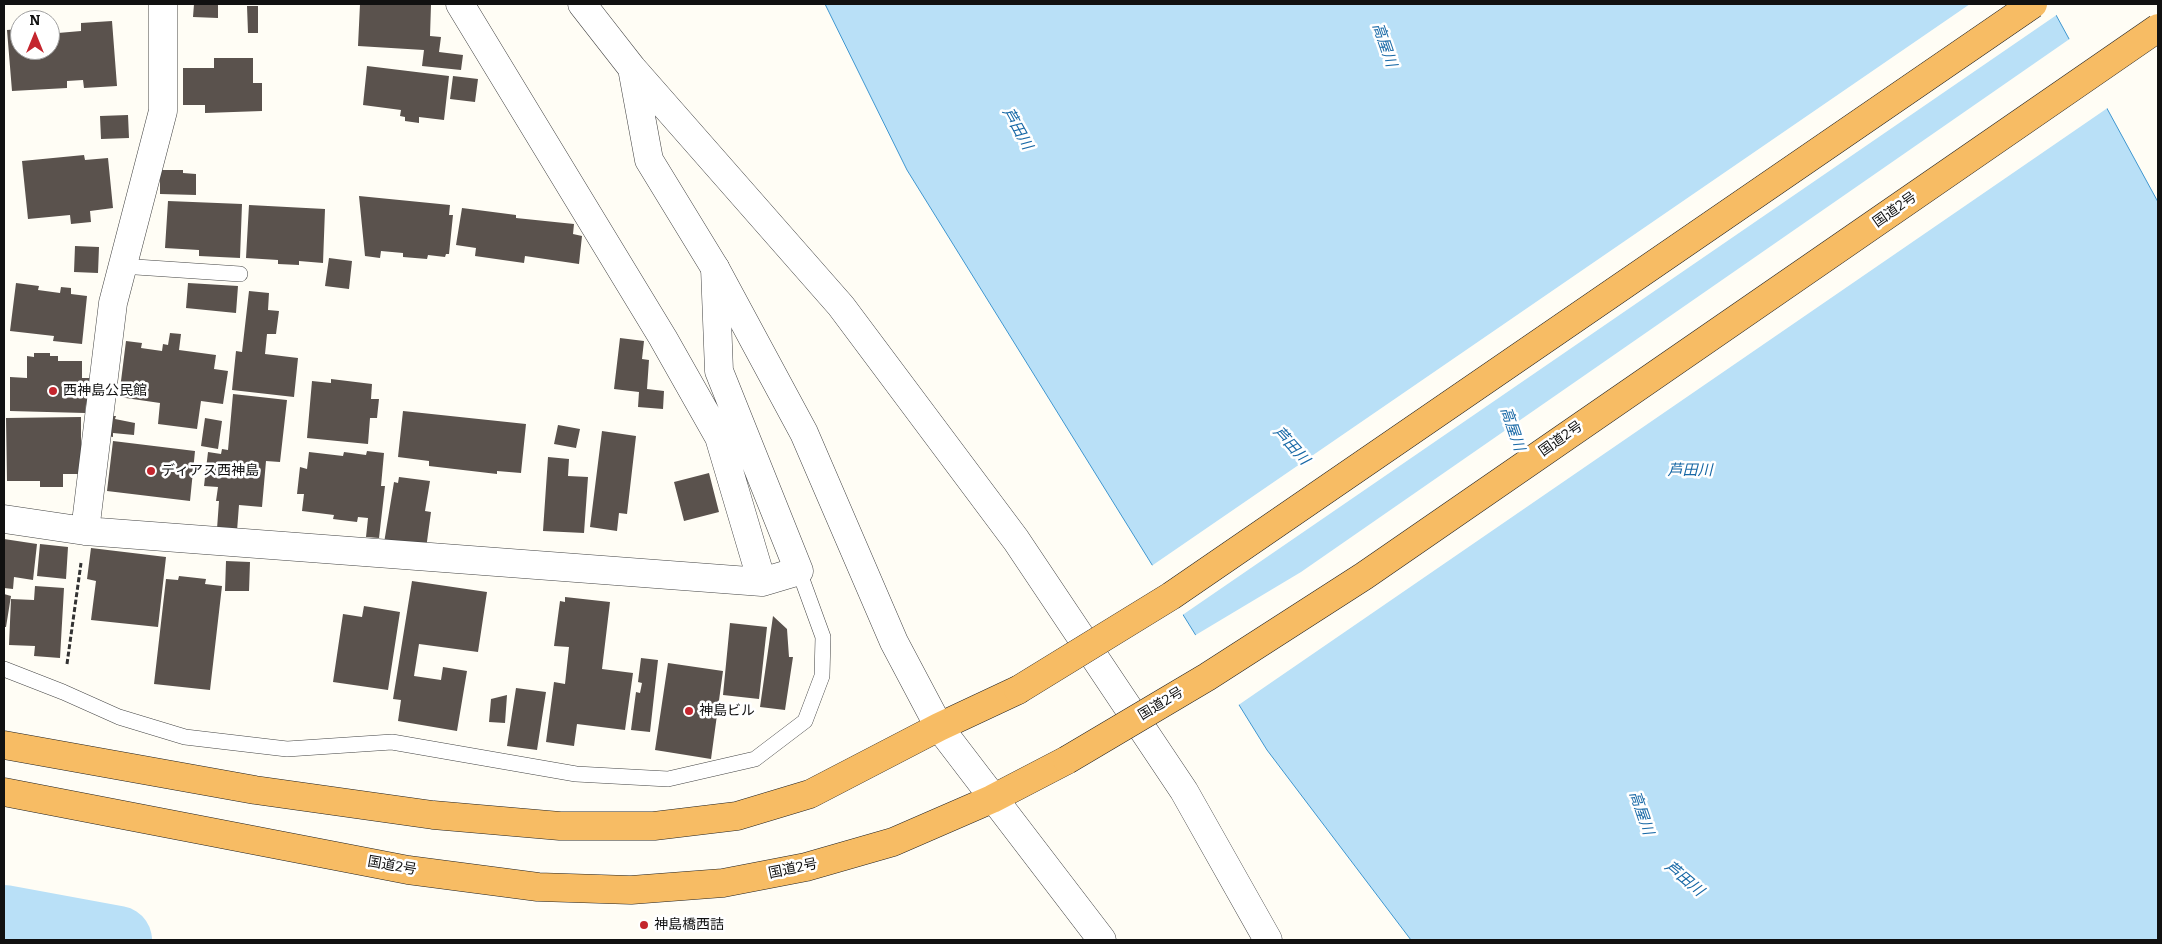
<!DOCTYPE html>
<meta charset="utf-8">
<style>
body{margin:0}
#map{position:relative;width:2162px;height:944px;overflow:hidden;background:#fffdf5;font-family:Bitter,serif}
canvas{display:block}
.frame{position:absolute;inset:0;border:5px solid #111;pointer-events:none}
.north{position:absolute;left:10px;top:10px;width:50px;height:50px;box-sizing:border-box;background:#fff;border:1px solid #a0a0a0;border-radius:50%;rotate:0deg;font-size:14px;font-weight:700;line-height:20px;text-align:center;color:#111}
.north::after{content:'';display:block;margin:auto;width:18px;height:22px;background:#c4262e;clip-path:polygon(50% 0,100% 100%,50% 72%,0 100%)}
</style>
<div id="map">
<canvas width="2162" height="944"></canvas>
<div class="frame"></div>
<div class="north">N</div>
</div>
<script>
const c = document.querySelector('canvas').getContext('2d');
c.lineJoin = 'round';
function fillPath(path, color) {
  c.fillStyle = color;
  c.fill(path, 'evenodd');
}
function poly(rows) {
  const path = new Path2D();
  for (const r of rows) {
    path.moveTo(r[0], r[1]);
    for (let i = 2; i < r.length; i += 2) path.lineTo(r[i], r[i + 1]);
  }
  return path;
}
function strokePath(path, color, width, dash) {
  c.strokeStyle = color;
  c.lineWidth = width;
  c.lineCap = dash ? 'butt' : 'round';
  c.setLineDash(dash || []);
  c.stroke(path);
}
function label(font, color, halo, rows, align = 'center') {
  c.font = font + ' Bitter,"Noto Sans JP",serif';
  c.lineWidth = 5;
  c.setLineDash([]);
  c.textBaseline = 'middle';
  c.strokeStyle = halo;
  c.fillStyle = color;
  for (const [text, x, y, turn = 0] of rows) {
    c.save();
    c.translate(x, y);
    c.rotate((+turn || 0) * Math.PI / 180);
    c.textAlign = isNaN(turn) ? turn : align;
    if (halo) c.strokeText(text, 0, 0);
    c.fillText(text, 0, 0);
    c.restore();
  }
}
const water = poly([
 [825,4,2050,4,2158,202,2158,940,1411,940,1267,750,907,170,825,4]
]);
const pier = poly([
 [1970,4,2052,4,2058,14,1181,616,1150,567],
 [2071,38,2109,107,1237,706,1194,636,1301,572]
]);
const river = poly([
 [4,919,118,940]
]);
const building = poly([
 [194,4,218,4,218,18,193,17],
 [360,4,431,5,430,36,441,37,439,52,463,55,461,70,422,66,424,50,358,46],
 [247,6,258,6,258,33,248,33],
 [112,21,117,86,84,88,83,80,67,81,67,88,12,91,7,30,20,29,20,50,50,50,50,26,57,26,58,33,81,31,81,23],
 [214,58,253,58,253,83,262,83,262,111,205,113,205,105,183,105,183,68,214,68],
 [367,66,449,76,444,120,419,117,419,123,405,121,405,117,400,116,401,110,363,105],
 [453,76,478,79,475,102,450,99],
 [128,115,129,138,101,139,100,116],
 [84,155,85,160,108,158,113,208,90,211,91,222,71,224,70,215,28,219,22,161],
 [160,170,183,170,183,173,196,174,196,195,160,194],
 [359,196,450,205,449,215,453,215,449,254,446,254,445,257,428,255,427,259,403,257,403,253,381,251,380,258,365,256],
 [168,201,242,204,240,258,199,256,199,250,165,248],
 [249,205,325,209,323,263,299,261,299,265,278,264,278,260,246,258],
 [462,208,516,215,516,218,574,224,573,234,582,236,579,264,525,256,524,263,475,256,476,248,456,245],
 [75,246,99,247,98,273,74,272],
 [329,258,352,261,349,289,325,286],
 [16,283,39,286,38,290,60,293,61,287,71,288,71,294,87,296,82,344,53,341,54,336,10,331],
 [188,283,238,286,236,313,186,308],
 [249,291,269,293,268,310,279,311,276,334,267,334,265,354,298,358,294,397,232,390,236,351,242,352],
 [170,333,181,334,179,350,216,355,214,369,228,371,223,404,201,401,197,429,158,424,160,403,119,397,126,341,142,343,141,348,162,351,163,344,168,345],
 [620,338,644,341,642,359,649,360,647,389,664,391,663,409,638,407,639,392,614,389],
 [34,353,50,353,50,356,58,356,58,361,82,361,82,378,96,378,95,404,86,404,85,413,10,411,10,377,27,378,27,356,34,357],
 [331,379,372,384,371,399,379,399,377,418,370,418,368,444,307,438,312,381,331,383],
 [233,394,287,400,280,462,266,461,262,507,239,505,237,531,217,529,219,501,216,501,218,487,204,486,208,452,221,454,222,449,228,450],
 [403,411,526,424,521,473,497,471,497,474,429,466,429,461,398,457],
 [110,416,116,416,115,419,135,423,134,435,113,433,113,437,108,436],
 [81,417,81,474,63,474,63,487,40,487,40,481,7,481,6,418],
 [205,418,222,421,218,449,201,446],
 [558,425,580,429,576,448,554,444],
 [602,431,636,436,627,514,619,513,617,531,590,527],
 [113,441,195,451,190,501,107,491],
 [367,451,384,453,381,486,385,486,379,538,366,537,368,518,358,517,357,522,333,519,334,515,302,511,304,494,297,494,300,467,307,469,309,452,343,456,344,452,366,455],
 [548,457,569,459,568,476,588,477,584,533,543,531],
 [709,473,719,512,684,521,674,482],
 [399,477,430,481,425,511,431,512,426,549,384,543,394,482,398,483],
 [4,539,37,544,33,580,14,577,13,589,4,588],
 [40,544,68,547,66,579,37,576],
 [91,548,166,557,158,627,91,620,96,581,87,579],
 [226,561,250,562,249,591,225,591],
 [179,576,206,579,205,584,222,586,210,690,154,684,166,579,178,580],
 [412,581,487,592,478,652,419,644,414,676,441,680,443,667,467,671,457,731,398,721,401,700,393,699],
 [35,586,64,588,60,658,34,656,35,646,9,645,11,599,34,600],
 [4,594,11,596,6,627,4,627],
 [565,597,610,602,602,669,633,673,625,730,577,724,574,746,546,742,554,682,565,684,569,647,554,646,560,601,565,602],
 [364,606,400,612,388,690,333,682,343,614,362,617],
 [773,616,787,629,789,657,793,657,785,710,760,707],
 [730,623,767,627,759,699,723,695],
 [641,658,658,660,650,732,631,730,636,692,640,693,642,683,638,682],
 [668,663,723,671,711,759,655,750],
 [516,688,546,692,537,750,507,746],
 [507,695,505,723,489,722,491,699]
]);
const path = poly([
 [67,664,81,563]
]);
const service = poly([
 [121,266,240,274],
 [4,669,63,692,119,717,185,737,287,749,392,742,576,774,668,779,755,759,805,721,822,676,823,637,799,571]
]);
const minor = poly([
 [715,268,719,371,799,571,762,582],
 [4,519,85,531,762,582,719,437,663,338,460,4],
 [85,531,113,303,163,111,163,4]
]);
const tertiary = poly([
 [582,4,632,68,841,306,1016,540,1184,791,1268,940],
 [632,68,649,160,715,268,804,433,894,642,939,727,1102,940]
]);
const trunk = poly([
 [4,745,255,790,433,815,560,826,654,826,737,816,810,794,939,727,1018,690],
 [4,792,408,870,538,887,631,890,723,883,806,867,893,842,992,799,1067,760]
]);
const trunkBridge = poly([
 [1018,690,1171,596,2033,4],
 [1067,760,1207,677,1364,576,2158,28]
]);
const markers = [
 [53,391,5,"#c4262e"],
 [151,471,5,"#c4262e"],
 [689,711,5,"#c4262e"],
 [644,925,5,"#c4262e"]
];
const streetNames = [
 ["国道2号",1895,210,-35],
 ["国道2号",1561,439,-35],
 ["国道2号",1161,704,-31],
 ["国道2号",392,866,10],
 ["国道2号",793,869,-12]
];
const poiNames = [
 ["西神島公民館",63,391],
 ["ディアス西神島",161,471],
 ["神島ビル",699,711],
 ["神島橋西詰",654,925]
];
const waterNames = [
 ["高屋川",1384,45,71],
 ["芦田川",1017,129,61],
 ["高屋川",1512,429,71],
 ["芦田川",1291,446,48],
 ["芦田川",1690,471],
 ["高屋川",1641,813,71],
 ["芦田川",1684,879,40]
];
fillPath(water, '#b9e0f7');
strokePath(water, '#3f96cf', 1);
fillPath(pier, '#fffdf5');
strokePath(river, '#b9e0f7', 68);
fillPath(building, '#5a524d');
strokePath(service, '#444', 16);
strokePath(minor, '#444', 29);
strokePath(tertiary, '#444', 29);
strokePath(trunk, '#222', 29);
strokePath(path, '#333', 3, [5, 2.5]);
strokePath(service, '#fff', 15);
strokePath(minor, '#fff', 28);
strokePath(tertiary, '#fff', 28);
strokePath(trunk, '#f7bc64', 28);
strokePath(trunkBridge, '#222', 29, []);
strokePath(trunkBridge, '#f7bc64', 28);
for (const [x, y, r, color] of markers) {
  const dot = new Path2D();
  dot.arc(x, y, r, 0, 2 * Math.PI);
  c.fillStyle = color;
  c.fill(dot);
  strokePath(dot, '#fff', 2);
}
label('14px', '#111', '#fff', streetNames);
label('14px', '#111', '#fff', poiNames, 'left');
label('italic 15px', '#1768a6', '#fff', waterNames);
</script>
